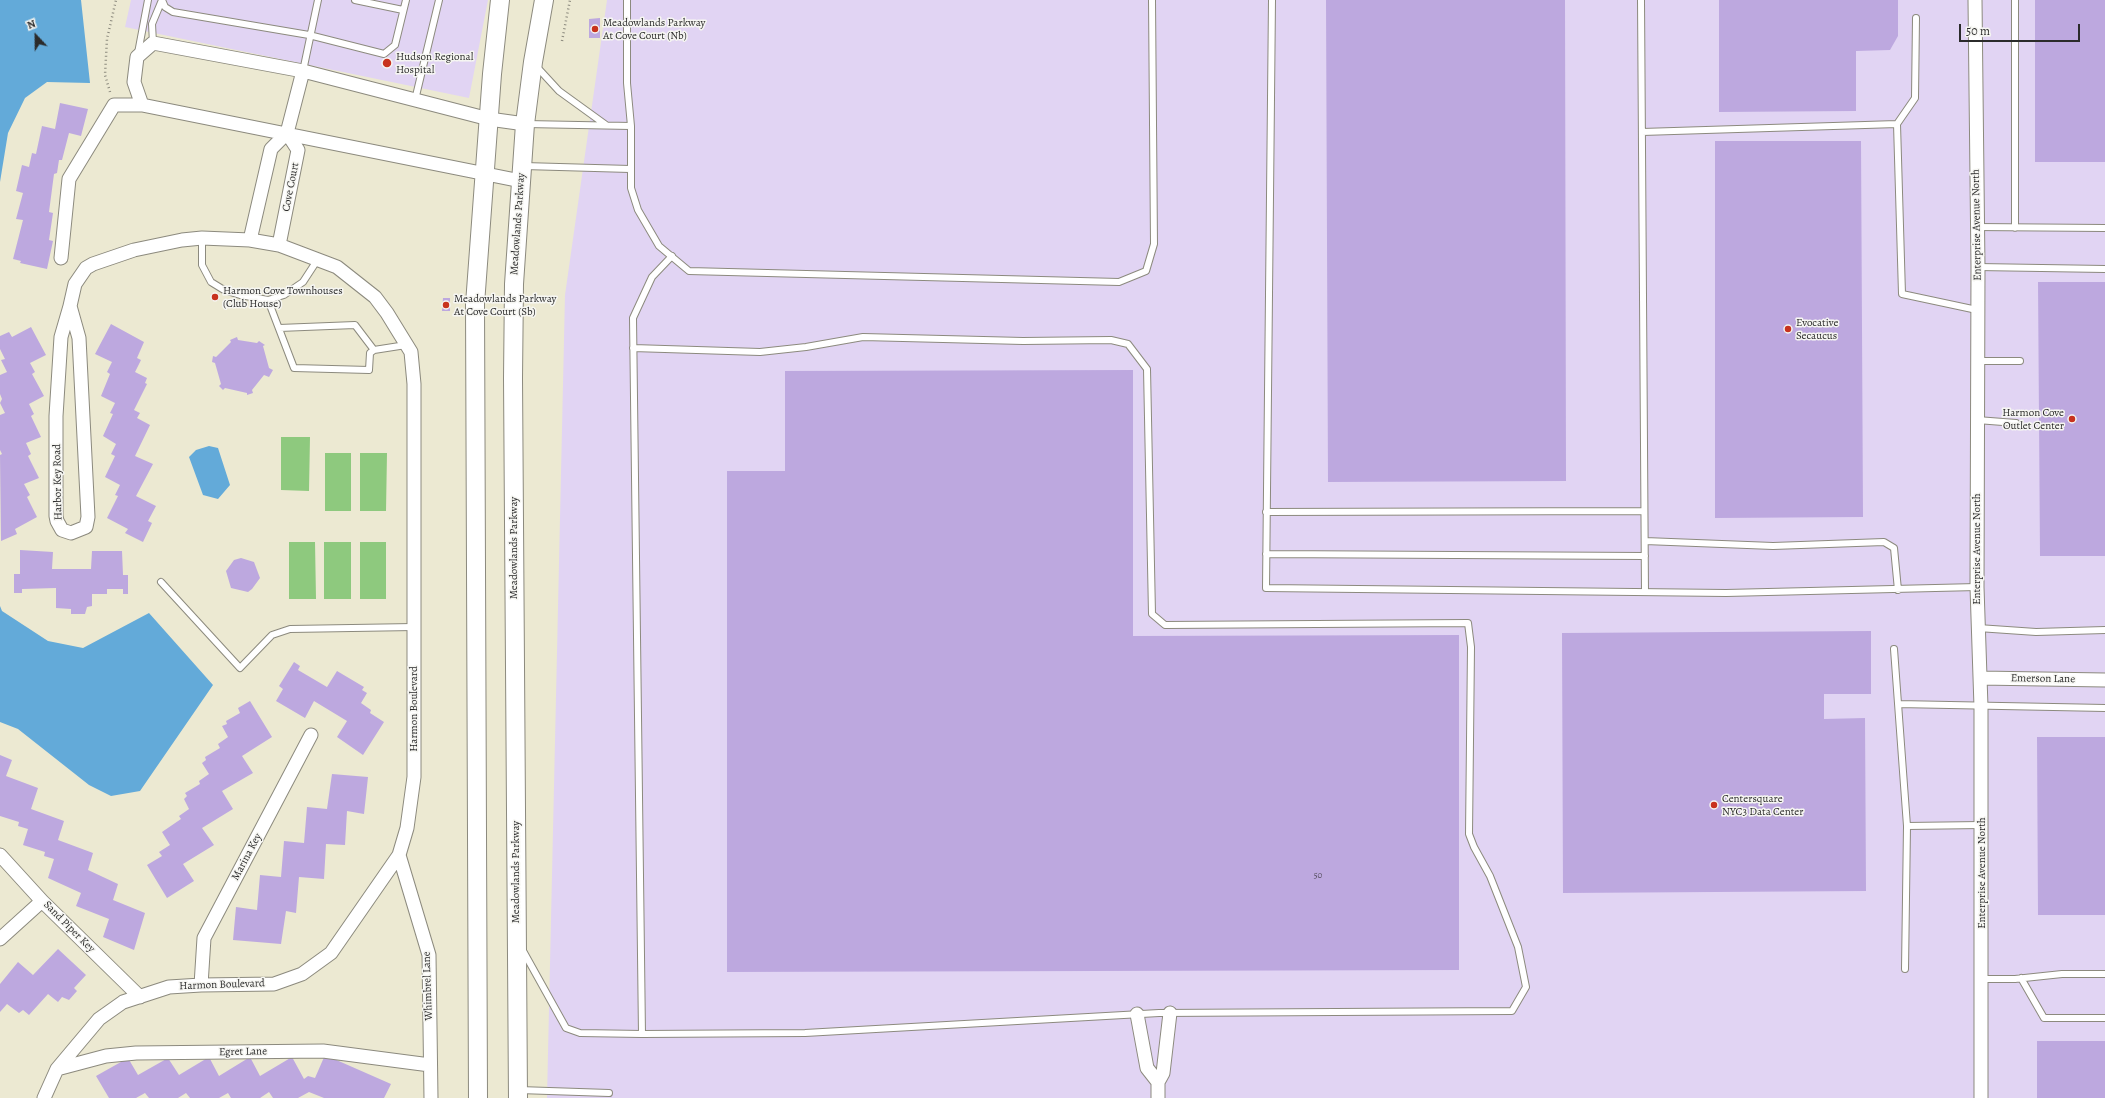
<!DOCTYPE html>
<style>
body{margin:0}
#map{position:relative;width:2105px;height:1098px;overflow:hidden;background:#ece9d2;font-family:Alegreya,serif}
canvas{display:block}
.north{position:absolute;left:16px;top:16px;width:40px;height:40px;-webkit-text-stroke:3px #f6f6f2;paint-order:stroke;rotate:338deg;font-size:11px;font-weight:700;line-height:16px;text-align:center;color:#2b2b2b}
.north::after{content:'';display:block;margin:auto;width:14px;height:18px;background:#2b2b2b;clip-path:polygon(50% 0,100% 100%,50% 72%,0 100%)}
.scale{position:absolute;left:1959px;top:24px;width:121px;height:18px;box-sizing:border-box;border:2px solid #2b2b2b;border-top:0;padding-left:5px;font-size:12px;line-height:14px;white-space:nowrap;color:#2b2b2b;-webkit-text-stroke:3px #f6f6f2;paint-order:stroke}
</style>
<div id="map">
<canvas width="2105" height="1098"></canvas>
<div class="north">N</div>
<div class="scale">50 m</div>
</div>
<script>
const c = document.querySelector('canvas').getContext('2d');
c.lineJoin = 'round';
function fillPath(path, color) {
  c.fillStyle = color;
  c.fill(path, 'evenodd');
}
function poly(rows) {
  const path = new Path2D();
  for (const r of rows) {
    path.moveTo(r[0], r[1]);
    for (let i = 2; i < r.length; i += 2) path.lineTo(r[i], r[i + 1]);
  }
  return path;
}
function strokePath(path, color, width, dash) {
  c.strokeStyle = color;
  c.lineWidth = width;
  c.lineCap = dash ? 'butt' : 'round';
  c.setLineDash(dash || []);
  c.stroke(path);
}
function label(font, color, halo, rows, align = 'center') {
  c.font = font + ' Alegreya,serif';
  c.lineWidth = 3;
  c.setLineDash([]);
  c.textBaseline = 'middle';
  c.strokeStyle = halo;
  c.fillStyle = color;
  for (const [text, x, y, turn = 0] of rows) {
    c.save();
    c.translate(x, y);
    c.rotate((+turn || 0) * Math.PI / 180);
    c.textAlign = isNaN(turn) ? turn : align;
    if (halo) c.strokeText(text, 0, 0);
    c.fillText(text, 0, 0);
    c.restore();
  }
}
const built = poly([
 [131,0,488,0,469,98,125,27],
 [607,0,2105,0,2105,1098,547,1098,565,295]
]);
const green = poly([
 [281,437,310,437,309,491,281,490],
 [325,453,351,453,351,511,325,511],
 [360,453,387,453,386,511,360,511],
 [289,542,315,542,316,599,289,599],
 [324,542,351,542,351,599,324,599],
 [360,542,386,542,386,599,360,599]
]);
const water = poly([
 [0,0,81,0,90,83,47,82,25,98,8,133,0,182],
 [209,446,218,448,230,485,218,499,203,495,189,457,196,450],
 [0,606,2,611,48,641,83,648,149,613,213,685,140,791,111,796,89,785,18,729,0,722]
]);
const building = poly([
 [1326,0,1565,0,1566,481,1328,482],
 [1719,0,1898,0,1898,36,1890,50,1856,51,1856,111,1719,112],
 [2035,0,2105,0,2105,162,2035,162],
 [600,18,600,38,589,38,589,19],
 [60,103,88,109,81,136,69,133,62,160,59,160,57,173,54,174,49,212,53,213,49,240,53,241,47,269,20,263,21,261,13,259,23,220,16,219,23,193,16,191,22,165,29,167,32,153,36,154,42,126,55,129],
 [1715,141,1861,141,1863,517,1715,518],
 [2038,282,2105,282,2105,556,2040,556],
 [443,298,450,298,450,311,442,311],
 [111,324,144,342,137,358,141,360,135,372,147,378,145,383,147,384,134,410,140,413,137,418,150,425,135,456,153,464,136,496,156,506,148,521,152,523,143,542,125,533,128,529,107,518,118,496,115,495,120,485,105,477,115,456,111,454,116,444,103,436,113,414,110,413,115,403,101,396,110,374,107,372,112,362,95,354],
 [31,327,46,355,30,363,35,372,32,374,44,396,29,404,34,414,31,416,41,437,26,443,31,454,28,456,39,478,24,484,30,495,27,497,37,517,15,529,17,534,1,541,0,455,2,454,0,450,0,415,5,413,0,403,2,399,0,394,0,375,7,372,1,360,5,359,0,349,0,336,9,332,12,337],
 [237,337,238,340,257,343,259,341,265,345,263,346,269,368,273,370,269,377,264,375,252,390,253,393,247,395,247,393,225,388,223,390,219,386,221,384,215,363,212,362,213,356,216,357,231,342,230,340],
 [1133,370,1133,636,1459,635,1459,970,727,972,727,471,785,471,785,371],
 [20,550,53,552,52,569,91,569,92,551,122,551,123,575,128,575,128,594,123,594,123,589,107,589,107,594,92,594,92,606,87,607,85,614,71,614,71,609,56,608,56,588,22,589,22,593,14,593,14,574,20,574],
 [241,558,254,562,260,578,252,589,248,592,231,588,226,571,234,560],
 [1871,631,1871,694,1824,694,1824,719,1865,718,1866,891,1563,893,1562,633],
 [294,662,300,666,298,670,327,687,337,671,364,687,362,690,367,693,361,703,371,710,370,713,384,722,363,755,337,737,347,721,314,701,305,718,276,701,283,689,279,686],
 [250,701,272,737,242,756,253,773,222,791,233,809,202,828,214,845,183,864,194,881,167,898,147,865,162,856,159,852,170,845,162,832,181,819,179,816,189,809,184,799,187,796,185,793,200,784,199,781,209,774,202,763,206,760,205,757,220,748,218,744,228,737,222,726,227,724,226,721,240,713,238,708],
 [2037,737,2105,737,2105,915,2038,915],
 [0,755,12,760,6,776,38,788,31,809,64,821,58,840,93,853,88,870,118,884,113,900,145,913,134,950,103,937,109,919,76,906,81,893,48,878,54,859,44,856,45,852,23,845,28,829,18,826,19,822,0,816],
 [332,774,368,777,364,814,347,811,345,845,326,844,324,879,299,877,296,913,286,911,281,944,233,940,236,907,257,910,260,875,281,877,284,841,304,843,307,807,327,809],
 [58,949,86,975,74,988,77,991,69,1000,62,997,58,1002,48,994,29,1015,23,1010,19,1013,7,1004,0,1012,0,984,18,962,33,975],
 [2037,1041,2105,1041,2105,1098,2037,1098],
 [325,1055,391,1084,384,1098,324,1098,309,1092,298,1098,273,1098,269,1092,260,1098,231,1098,228,1093,219,1098,190,1098,186,1093,178,1098,149,1098,145,1093,136,1098,109,1098,96,1076,128,1058,138,1075,168,1058,179,1075,209,1057,219,1076,250,1057,260,1076,292,1057,304,1079,308,1076,315,1078]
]);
const path = poly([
 [562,41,570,0],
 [110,92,105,75,107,39,116,0]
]);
const lane = poly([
 [162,0,165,7,173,12,309,35,384,54,395,45,406,0],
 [355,0,403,10],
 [627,0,627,83,631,126,631,188,638,210,659,246,689,271,1119,282,1146,271,1154,244,1152,0],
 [1272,0,1266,588,1726,593,1977,587],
 [1641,0,1645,591],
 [2015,0,2015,228],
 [153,43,152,24,162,0],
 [138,53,148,0],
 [536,66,559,91,606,125],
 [303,71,318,0],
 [415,100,439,0],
 [526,124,631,126],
 [1897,124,1915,98,1916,18],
 [1642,132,1897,124,1902,294,1977,310],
 [524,166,630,169],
 [1976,227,2105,228],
 [202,238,202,265,211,282,224,290,240,295,268,300,284,295,303,282,318,259],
 [1978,267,2105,269],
 [268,300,294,368,369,370,370,353,374,350,406,345],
 [279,328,355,325,374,350],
 [633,348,760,352,806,347,863,337,1023,341,1111,340,1128,344,1147,369,1152,614,1165,625,1468,623,1471,647,1469,834,1474,847,1490,876,1518,947,1526,987,1512,1011,1159,1013,805,1033,642,1034],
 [1977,361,2020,361],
 [1977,420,2016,423],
 [1266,512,1644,511],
 [1645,541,1773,546,1884,542,1894,548,1898,590],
 [1266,554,1645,556],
 [161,582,240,668,272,635,290,629,414,627],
 [1978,628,2036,632,2105,630],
 [1894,649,1907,826,1981,825],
 [1898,704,2105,708],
 [522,949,566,1028,580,1033,642,1034,633,318,652,277,672,256],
 [1905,969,1907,826],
 [2021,978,2044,1018,2105,1018],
 [1982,979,2015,979,2062,974,2105,974],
 [519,1090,609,1093]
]);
const street = poly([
 [1975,0,1978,267,1977,587,1981,707,1981,1098],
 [142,105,134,82,137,57,153,43,303,71,489,119,525,124],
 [250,240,271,149,287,133,303,71],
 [279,245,298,150,287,133],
 [61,258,69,179,114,105,142,105,521,181],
 [1980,678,2105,680],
 [0,855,42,901,140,997],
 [399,855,429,955,431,1098],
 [0,939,42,901],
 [201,985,204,938,311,735],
 [1137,1014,1147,1068,1158,1082,1163,1073,1170,1013],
 [57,1069,106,1056,136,1053,323,1051,430,1065],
 [1158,1082,1158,1098],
 [44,1098,57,1069,99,1019,123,1002,169,987,201,985,274,984,302,974,331,953,399,855,407,828,414,777,414,384,411,352,387,313,375,297,337,267,279,245,250,240,202,238,182,240,134,250,93,264,86,268,75,284,70,306,79,338,88,517,86,527,71,533,62,530,57,521,56,516,56,416,61,337,70,306]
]);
const secondary = poly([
 [478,1098,475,304,492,74,500,0],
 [518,1098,513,378,514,284,525,124,533,62,544,0]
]);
const markers = [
 [595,29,4,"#c8321e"],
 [387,63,5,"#c8321e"],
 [215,297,4,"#c8321e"],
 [446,305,4,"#c8321e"],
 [1788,329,4,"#c8321e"],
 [2072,419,4,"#c8321e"],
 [1714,805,4,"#c8321e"]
];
const numberNames = [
 ["50",1318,876]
];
const poiNames = [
 ["Meadowlands Parkway",603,23],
 ["At Cove Court (Nb)",603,36],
 ["Hudson Regional",396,57],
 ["Hospital",396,70],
 ["Harmon Cove Townhouses",223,291],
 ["(Club House)",223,304],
 ["Meadowlands Parkway",454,299],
 ["At Cove Court (Sb)",454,312],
 ["Evocative",1796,323],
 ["Secaucus",1796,336],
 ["Harmon Cove",2064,413,"right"],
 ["Outlet Center",2064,426,"right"],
 ["Centersquare",1722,799],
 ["NYC3 Data Center",1722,812]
];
const streetNames = [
 ["Cove Court",291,187,-79],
 ["Meadowlands Parkway",518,224,-86],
 ["Enterprise Avenue North",1977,225,-91],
 ["Harbor Key Road",58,482,-91],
 ["Meadowlands Parkway",514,548,-90],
 ["Enterprise Avenue North",1977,549,-90],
 ["Emerson Lane",2043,679,1],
 ["Harmon Boulevard",414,709,-90],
 ["Marina Key",247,857,-62],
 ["Meadowlands Parkway",516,872,-90],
 ["Enterprise Avenue North",1982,873,-90],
 ["Sand Piper Key",69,927,45],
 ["Harmon Boulevard",222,985,-2],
 ["Whimbrel Lane",428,986,-92],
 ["Egret Lane",243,1052,-1]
];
fillPath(built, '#e1d4f3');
fillPath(green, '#8ec97e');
fillPath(water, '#63aad9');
fillPath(building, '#bda8df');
strokePath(lane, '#8c8a7e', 8);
strokePath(street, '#8c8a7e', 15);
strokePath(secondary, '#8c8a7e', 20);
strokePath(path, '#8c8a7e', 2.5, [1, 3]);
strokePath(lane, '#fff', 6);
strokePath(street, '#fff', 13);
strokePath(secondary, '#fff', 18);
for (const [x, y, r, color] of markers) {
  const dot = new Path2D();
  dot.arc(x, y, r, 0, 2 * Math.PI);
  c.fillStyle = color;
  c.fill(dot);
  strokePath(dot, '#f6f6f2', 1.5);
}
label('9px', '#504a58', null, numberNames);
label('11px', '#2b2b2b', '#f6f6f2', poiNames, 'left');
label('11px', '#2b2b2b', '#f6f6f2', streetNames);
</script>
